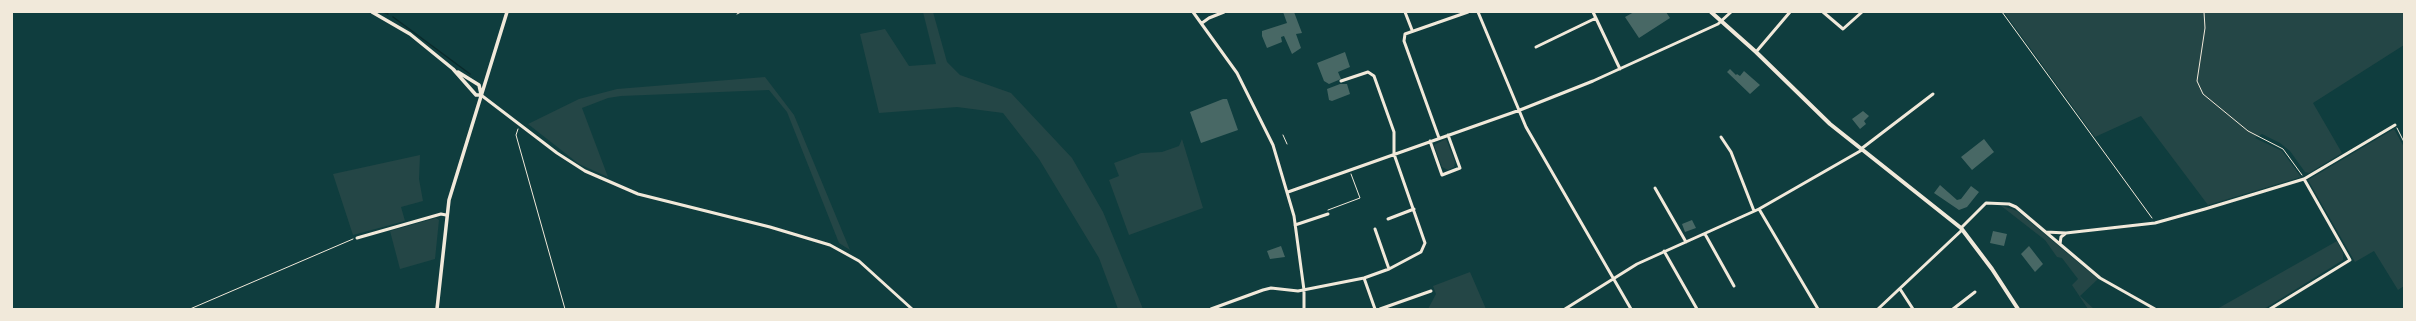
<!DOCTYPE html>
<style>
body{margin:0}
#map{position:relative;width:2416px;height:321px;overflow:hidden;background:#0f3d3e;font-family:"Source Sans 3",sans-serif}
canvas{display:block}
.frame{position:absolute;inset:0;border:13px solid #f1e9da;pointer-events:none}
</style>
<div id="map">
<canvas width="2416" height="321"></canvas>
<div class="frame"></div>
</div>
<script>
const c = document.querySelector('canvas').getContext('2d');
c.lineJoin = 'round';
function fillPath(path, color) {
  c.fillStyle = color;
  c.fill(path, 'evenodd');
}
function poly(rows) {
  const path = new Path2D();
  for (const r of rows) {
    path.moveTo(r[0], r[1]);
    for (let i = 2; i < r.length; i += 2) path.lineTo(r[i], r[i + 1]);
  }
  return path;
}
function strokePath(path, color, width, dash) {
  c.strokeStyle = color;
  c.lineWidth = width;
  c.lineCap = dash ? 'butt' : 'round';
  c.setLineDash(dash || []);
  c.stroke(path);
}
const green = poly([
 [923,12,933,12,947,62,960,75,1011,93,1072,158,1103,212,1143,309,1118,309,1099,258,1039,159,1003,113,957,107,879,113,860,34,885,29,909,66,936,64],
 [2004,12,2404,12,2404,45,2313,103,2342,153,2309,173,2305,172,2290,151,2280,143,2262,134,2255,138,2282,151,2301,177,2208,205,2141,116,2095,137],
 [765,77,794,115,850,250,839,243,787,112,769,90,621,96,608,98,582,108,608,177,579,164,528,124,579,99,617,89],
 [2394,129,2404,147,2404,286,2398,290,2374,251,2355,262,2308,180],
 [1182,139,1203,208,1129,235,1109,180,1119,176,1114,163,1141,153,1162,152,1179,146],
 [1446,139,1455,162,1454,167,1448,170,1442,167,1434,145],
 [420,155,419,179,423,201,401,207,405,221,353,235,333,174],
 [2000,205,2017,211,2098,279,2080,296,2094,309,2088,309,2072,285,2078,279,2062,258,2057,257,2045,240],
 [436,218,439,220,435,259,400,269,390,231],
 [2337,241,2343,253,2343,260,2264,309,2217,309],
 [1470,272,1486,309,1428,309,1436,294,1433,286]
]);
const stream = poly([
 [383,12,388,14],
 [393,17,470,74]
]);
const building = poly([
 [1283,12,1294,12,1302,33,1296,34,1301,48,1292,54,1284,36,1281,37,1282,42,1267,48,1262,36,1262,31,1287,23],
 [1634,12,1666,12,1670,18,1639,38,1625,17],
 [1345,52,1350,67,1338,72,1341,79,1329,84,1324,81,1317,63],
 [1730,69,1736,75,1737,74,1740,76,1744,71,1760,85,1750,94,1727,72],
 [1340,84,1347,84,1350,94,1332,101,1329,100,1327,89],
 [1223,99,1227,99,1238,130,1201,143,1190,112],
 [1863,111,1869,116,1864,121,1866,124,1860,129,1852,119],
 [1984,139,1994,152,1972,170,1961,157],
 [1940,185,1957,200,1961,199,1971,186,1979,192,1967,207,1959,210,1934,193],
 [1692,220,1696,228,1685,232,1682,224],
 [1993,231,2007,234,2004,246,1990,243],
 [1281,246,1285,257,1270,259,1267,251],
 [2029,246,2043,264,2035,272,2021,254]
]);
const path = poly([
 [2002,12,2152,218],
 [2204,12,2205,28,2197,81,2203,94,2248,131,2283,149,2302,175],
 [737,14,741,12],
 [2397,128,2404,142],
 [518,129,516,135,565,309],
 [1283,135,1287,144],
 [1328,210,1360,198,1351,174],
 [190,309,353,239]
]);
const minor = poly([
 [1193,12,1237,73,1273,145,1294,216,1304,290,1304,309],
 [1405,12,1412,30],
 [1478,12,1526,127,1631,309],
 [1593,12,1620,69],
 [1823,12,1843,29,1862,12],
 [1202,23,1209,18,1224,12],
 [1536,47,1596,18],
 [1756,52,1790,12],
 [481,95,557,153,585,171,638,194,770,227,830,245,859,261,912,309],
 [1721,137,1731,152,1754,211],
 [1439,138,1404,41,1405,34,1468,12],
 [1430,141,1442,175,1460,168,1448,135],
 [1861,149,1933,94],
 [1655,188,1686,242],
 [1288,192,1520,110,1593,81,1718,24,1731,12],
 [1759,209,1818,309],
 [1388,219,1414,209],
 [1295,225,1328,214],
 [1961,228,1986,203,2009,204,2016,207,2100,278,2155,309],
 [1375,229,1389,269],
 [2046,232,2066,233,2155,223,2205,209,2304,179,2395,125],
 [1705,234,1734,286],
 [357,238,441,214,446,215],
 [2060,244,2061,237,2066,233],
 [1664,251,1697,309],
 [1364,278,1375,309],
 [1900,289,1913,309],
 [1211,309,1263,290,1271,288,1298,291,1364,278,1389,269,1421,252,1425,243,1394,154,1394,132,1374,76,1368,72,1341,81],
 [1380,309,1431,291],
 [1565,309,1637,264,1759,209,1862,150],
 [1878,309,1962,230],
 [1953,309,1975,292],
 [2270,309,2350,260,2304,179]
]);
const tertiary = poly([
 [372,12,410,34,453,69,476,95,481,95],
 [458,72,479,85,481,94],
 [437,309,449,200,507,12]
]);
const secondary = poly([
 [1711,12,1756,52,1830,124,1961,228,1992,269,2018,309]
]);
fillPath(green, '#244646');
strokePath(stream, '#0a2a2b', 1.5);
fillPath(building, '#486865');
strokePath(path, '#f1e9da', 1);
strokePath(minor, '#f1e9da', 3);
strokePath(tertiary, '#f1e9da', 3.5);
strokePath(secondary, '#f1e9da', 4);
</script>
